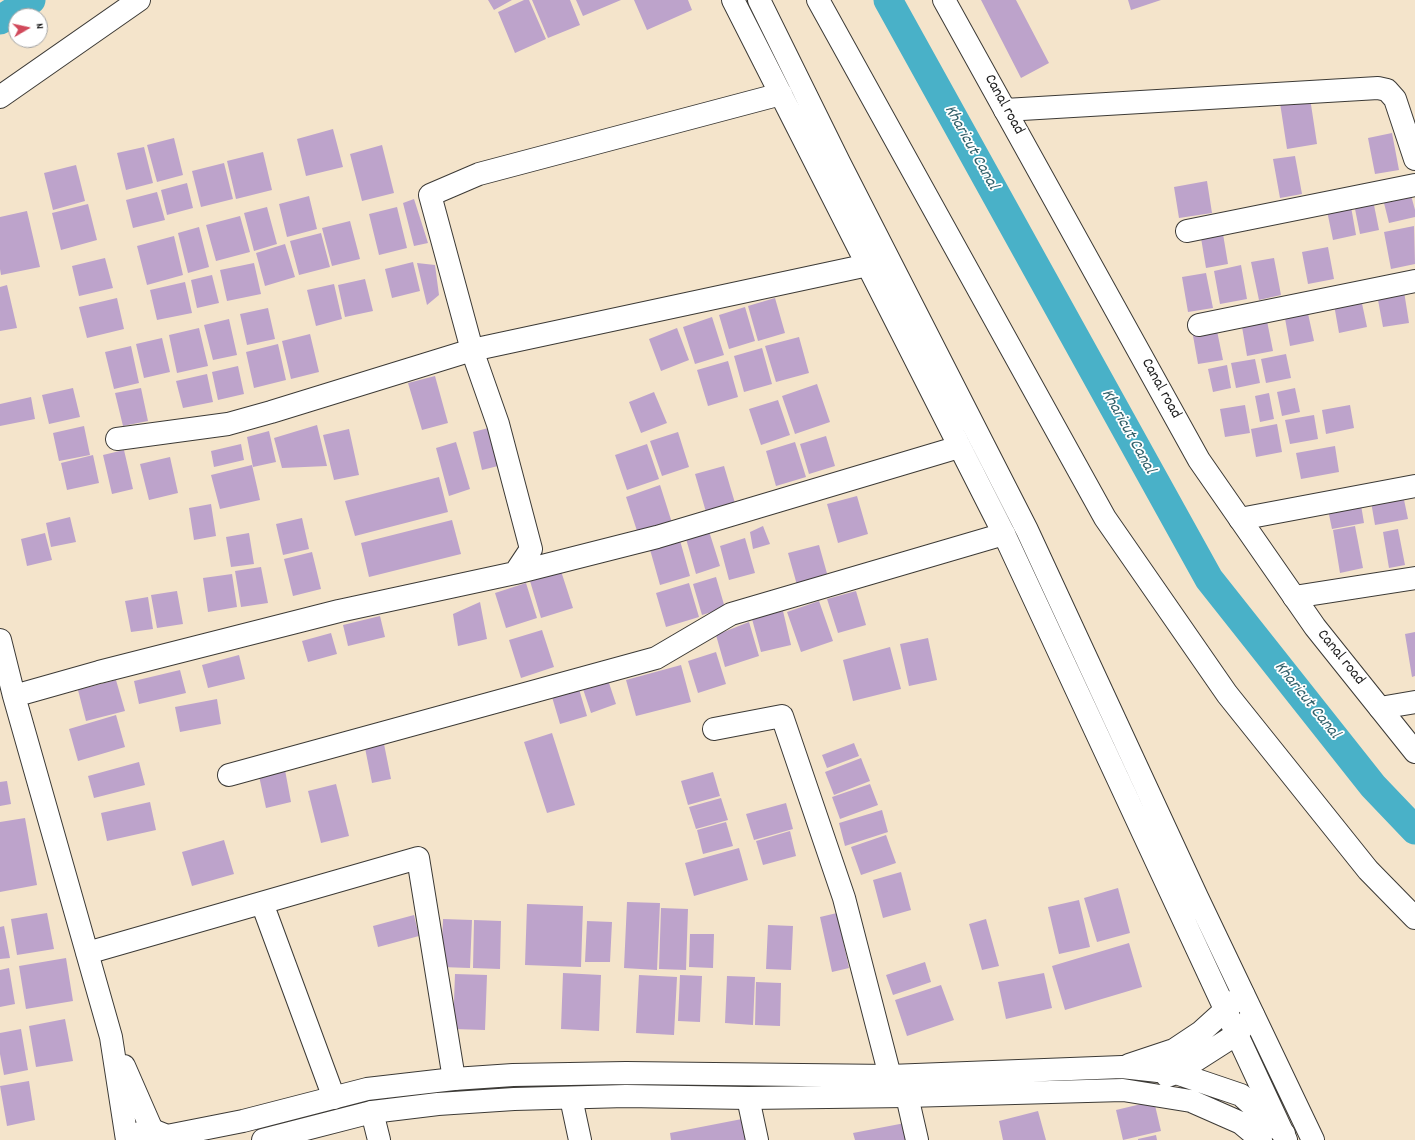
<!DOCTYPE html>
<style>
body{margin:0}
#map{position:relative;width:1415px;height:1140px;overflow:hidden;background:#f4e4cb;font-family:Dekko,sans-serif}
canvas{display:block}
.north{position:absolute;left:8px;top:8px;width:40px;height:40px;box-sizing:border-box;background:#fff;border:1px solid #a4a4a4;border-radius:50%;rotate:81deg;font-size:11px;font-weight:700;line-height:16px;text-align:center;color:#1c1c1c}
.north::after{content:'';display:block;margin:auto;width:14px;height:18px;background:#d1495b;clip-path:polygon(50% 0,100% 100%,50% 72%,0 100%)}
</style>
<div id="map">
<canvas width="1415" height="1140"></canvas>
<div class="north">N</div>
</div>
<script>
const c = document.querySelector('canvas').getContext('2d');
c.lineJoin = 'round';
function poly(rows) {
  const path = new Path2D();
  for (const r of rows) {
    path.moveTo(r[0], r[1]);
    for (let i = 2; i < r.length; i += 2) path.lineTo(r[i], r[i + 1]);
  }
  return path;
}
function strokePath(path, color, width, dash) {
  c.strokeStyle = color;
  c.lineWidth = width;
  c.lineCap = dash ? 'butt' : 'round';
  c.setLineDash(dash || []);
  c.stroke(path);
}
function fillPath(path, color) {
  c.fillStyle = color;
  c.fill(path, 'evenodd');
}
function label(font, color, halo, rows, align = 'center') {
  c.font = font + ' Dekko,sans-serif';
  c.lineWidth = 3.5;
  c.setLineDash([]);
  c.textBaseline = 'middle';
  c.strokeStyle = halo;
  c.fillStyle = color;
  for (const [text, x, y, turn = 0] of rows) {
    c.save();
    c.translate(x, y);
    c.rotate((+turn || 0) * Math.PI / 180);
    c.textAlign = isNaN(turn) ? turn : align;
    if (halo) c.strokeText(text, 0, 0);
    c.fillText(text, 0, 0);
    c.restore();
  }
}
const canal = poly([
 [888,0,1209,579,1373,786,1415,830],
 [0,20,31,0]
]);
const building = poly([
 [488,0,512,0,494,10],
 [524,0,529,0,546,39,515,53,498,12],
 [532,0,570,0,580,25,548,38],
 [576,0,621,0,583,16],
 [634,0,688,0,692,10,647,30],
 [981,0,1016,0,1049,63,1021,78],
 [1128,0,1161,0,1131,10],
 [1310,98,1317,144,1287,149,1280,103],
 [333,129,343,167,306,176,297,139],
 [1392,133,1399,170,1375,174,1368,138],
 [174,138,183,175,157,182,147,145],
 [382,145,394,193,362,201,350,154],
 [144,147,153,183,126,190,117,153],
 [263,152,272,190,236,199,227,161],
 [1295,156,1302,194,1280,198,1273,159],
 [224,163,233,199,201,207,192,171],
 [76,165,85,201,53,210,44,173],
 [1207,181,1212,213,1179,218,1174,187],
 [187,183,193,208,167,215,161,190],
 [1409,188,1415,210,1415,217,1389,223,1382,195],
 [157,192,165,220,133,228,126,200],
 [1372,195,1379,230,1360,234,1353,199],
 [309,196,317,229,287,237,279,204],
 [414,199,428,243,414,246,403,203],
 [1350,201,1356,235,1333,240,1326,206],
 [88,204,97,240,61,250,52,213],
 [267,207,277,244,254,251,244,213],
 [397,207,407,248,379,255,369,214],
 [27,211,40,267,1,275,0,269,0,217],
 [240,216,250,252,216,261,206,225],
 [350,221,360,259,332,266,322,228],
 [1414,226,1415,264,1391,269,1384,232],
 [199,227,209,267,188,273,178,233],
 [1222,228,1228,264,1206,268,1200,232],
 [321,233,330,267,299,275,290,241],
 [174,236,183,275,147,285,137,246],
 [285,244,295,277,265,286,256,253],
 [1328,247,1334,279,1308,284,1302,252],
 [105,258,113,288,79,296,72,266],
 [1274,258,1281,295,1259,300,1251,262],
 [413,262,420,291,392,298,385,269],
 [254,263,261,294,227,301,220,270],
 [417,263,435,265,439,295,427,305],
 [1241,265,1247,299,1220,304,1214,271],
 [1206,273,1213,308,1188,312,1182,277],
 [212,275,219,303,197,308,191,280],
 [365,279,373,311,345,317,338,285],
 [185,282,192,313,157,320,150,290],
 [334,284,342,319,316,326,307,290],
 [7,285,17,328,0,331,0,287],
 [1403,285,1409,323,1383,327,1376,289],
 [1360,294,1367,327,1339,333,1333,299],
 [117,298,124,329,87,338,79,307],
 [775,298,785,333,758,341,748,306],
 [745,307,755,341,729,349,719,315],
 [268,308,275,339,247,345,240,314],
 [1307,309,1314,341,1290,346,1284,313],
 [1266,316,1273,351,1247,356,1241,321],
 [712,317,724,355,695,364,683,327],
 [229,319,237,355,213,360,204,325],
 [1216,326,1223,360,1198,364,1192,330],
 [199,328,208,366,177,373,169,335],
 [677,328,689,360,661,371,649,339],
 [310,334,319,372,291,379,282,341],
 [799,337,809,373,776,382,765,346],
 [162,338,170,372,144,378,136,344],
 [278,344,286,380,254,388,246,352],
 [131,346,139,383,114,389,105,352],
 [762,348,772,384,744,392,734,356],
 [1286,354,1291,378,1266,383,1261,359],
 [1255,359,1260,383,1236,388,1231,363],
 [728,361,738,397,708,406,697,370],
 [1227,365,1231,388,1213,392,1208,369],
 [238,366,244,394,218,400,212,372],
 [207,374,213,402,183,408,176,381],
 [435,376,448,423,422,430,408,383],
 [817,384,830,422,795,434,782,396],
 [73,388,80,417,49,424,42,395],
 [141,388,148,421,123,426,115,393],
 [1295,388,1300,412,1282,416,1277,392],
 [654,392,667,423,641,433,629,402],
 [1269,393,1274,419,1260,422,1255,396],
 [31,397,35,419,0,426,0,404],
 [778,400,790,435,761,445,749,409],
 [1245,405,1250,433,1225,437,1220,409],
 [1350,405,1354,428,1326,434,1322,410],
 [1314,415,1318,439,1290,444,1285,420],
 [1277,424,1282,452,1256,457,1251,429],
 [317,425,327,466,282,468,274,438],
 [84,426,90,455,59,461,53,433],
 [496,426,506,464,482,470,473,432],
 [349,429,359,475,334,480,323,435],
 [269,431,276,462,253,467,247,437],
 [678,432,689,467,662,476,650,441],
 [826,436,835,466,809,474,800,444],
 [456,442,470,489,449,496,436,448],
 [795,442,806,477,776,486,766,451],
 [241,444,244,460,214,467,211,451],
 [647,444,659,479,627,490,615,455],
 [1335,446,1339,472,1301,479,1296,453],
 [124,450,133,489,112,494,103,455],
 [93,455,99,483,67,490,61,463],
 [170,457,178,493,149,500,140,464],
 [252,465,260,500,220,509,211,475],
 [724,466,735,503,706,512,695,474],
 [439,477,448,512,355,536,345,501],
 [660,485,673,526,639,537,626,497],
 [1402,490,1408,519,1375,525,1370,496],
 [857,496,868,534,838,543,827,504],
 [1360,499,1364,523,1332,529,1327,505],
 [211,504,216,536,194,540,189,508],
 [70,517,76,542,51,547,46,523],
 [302,518,309,549,283,555,276,524],
 [452,520,461,554,369,577,361,543],
 [763,526,770,544,753,549,750,532],
 [1355,526,1363,568,1340,573,1333,530],
 [708,528,720,566,696,574,685,535],
 [1398,529,1405,565,1389,568,1383,532],
 [45,533,52,560,27,566,21,539],
 [249,533,254,564,231,567,226,537],
 [679,537,690,576,660,585,649,546],
 [745,538,755,573,729,580,720,546],
 [819,545,828,577,797,585,788,553],
 [312,552,321,589,293,596,284,559],
 [261,567,268,603,241,607,235,571],
 [561,571,573,608,541,618,530,581],
 [232,574,237,607,208,612,203,578],
 [716,577,725,608,702,615,693,584],
 [526,583,537,618,506,628,495,593],
 [689,583,699,617,666,627,656,593],
 [177,591,183,624,157,628,151,595],
 [856,591,866,625,838,633,827,599],
 [148,597,153,629,131,632,125,601],
 [819,601,833,641,801,652,787,612],
 [480,602,487,639,458,646,453,614],
 [783,611,791,645,761,652,752,619],
 [380,616,385,637,348,646,343,625],
 [749,622,759,656,725,667,716,635],
 [542,630,554,667,521,678,509,640],
 [1415,632,1415,676,1412,677,1405,634],
 [331,633,337,654,308,662,302,641],
 [928,638,937,680,909,686,900,644],
 [890,647,901,689,853,701,843,660],
 [716,652,726,684,698,693,688,661],
 [239,655,245,679,208,688,202,665],
 [681,665,691,702,636,716,626,680],
 [180,670,186,693,139,704,134,681],
 [116,680,125,711,86,721,78,690],
 [608,680,616,704,591,713,583,689],
 [579,689,587,716,560,724,552,697],
 [217,699,221,724,180,732,175,707],
 [116,715,125,747,78,761,69,729],
 [552,733,575,805,547,813,524,742],
 [854,743,859,756,827,768,822,755],
 [384,744,391,779,372,783,365,748],
 [861,758,870,781,834,795,825,772],
 [139,762,145,785,94,798,88,776],
 [285,770,291,802,266,808,259,776],
 [713,772,720,796,688,805,681,781],
 [7,781,11,804,0,806,0,782],
 [336,784,349,836,321,843,308,791],
 [870,784,878,805,840,819,832,797],
 [721,798,728,820,696,829,689,807],
 [150,802,156,830,107,841,101,813],
 [786,803,793,829,754,840,746,814],
 [882,810,888,832,845,846,839,823],
 [25,818,37,885,0,892,0,822],
 [726,822,733,846,703,854,697,830],
 [790,831,796,856,763,865,756,841],
 [886,835,896,863,861,875,851,847],
 [224,840,234,874,192,886,182,852],
 [739,848,748,880,694,896,685,863],
 [901,872,911,910,883,918,873,880],
 [1118,888,1130,933,1097,942,1084,898],
 [1079,900,1090,947,1059,954,1048,907],
 [627,902,660,903,657,970,624,968],
 [527,904,583,906,581,967,525,965],
 [661,908,688,909,686,970,659,969],
 [47,913,54,949,17,955,11,919],
 [837,913,849,968,832,972,820,917],
 [414,915,419,936,378,947,373,926],
 [443,919,472,920,470,968,441,967],
 [986,919,999,966,982,970,969,924],
 [474,920,501,921,500,969,473,968],
 [587,921,612,922,610,962,585,962],
 [768,925,793,926,791,970,766,969],
 [4,926,10,958,0,959,0,927],
 [690,934,714,934,713,968,689,967],
 [1129,943,1142,987,1065,1010,1052,966],
 [66,958,73,1001,26,1009,19,966],
 [925,962,931,982,893,995,886,975],
 [9,968,15,1004,0,1007,0,970],
 [563,973,601,975,599,1031,561,1029],
 [1044,973,1052,1008,1006,1019,998,982],
 [455,974,487,975,485,1030,453,1029],
 [639,975,677,977,674,1035,636,1033],
 [680,975,702,976,700,1022,678,1021],
 [727,976,755,977,753,1025,725,1023],
 [756,982,781,983,780,1026,755,1025],
 [941,985,954,1020,907,1036,895,1000],
 [65,1019,73,1061,36,1067,29,1026],
 [21,1029,28,1070,4,1075,0,1054,0,1033],
 [29,1081,35,1120,7,1126,0,1086],
 [1154,1101,1161,1131,1123,1140,1116,1110],
 [1038,1111,1046,1140,1003,1140,999,1121],
 [742,1119,747,1140,671,1140,670,1133],
 [905,1123,908,1140,855,1140,853,1133],
 [1156,1135,1157,1140,1138,1140,1138,1139]
]);
const minor = poly([
 [818,0,1105,518,1227,694,1368,870,1415,918],
 [0,97,139,0],
 [1005,110,1378,88,1387,90,1395,99,1415,159],
 [1187,231,1415,185],
 [1199,325,1415,281],
 [117,439,228,424,271,412,472,350,868,265],
 [1240,519,1415,486],
 [515,573,531,549,498,424,472,350,430,195,479,174,781,94],
 [1294,597,1415,578],
 [0,640,14,696,111,1037,127,1140],
 [14,696,99,672,339,611,515,573,657,537,959,447],
 [1380,708,1415,702],
 [714,729,782,716,844,898,890,1076],
 [229,775,656,658,731,614,1004,534],
 [262,903,334,1098],
 [87,953,418,858,454,1079],
 [124,1066,152,1130],
 [907,1096,917,1140],
 [571,1098,580,1140],
 [748,1098,757,1140],
 [372,1112,379,1140]
]);
const tertiary = poly([
 [944,0,1199,460,1315,627,1415,752],
 [1129,1065,1174,1050,1201,1032,1243,994],
 [1167,1076,1176,1073,1237,1034,1253,1015],
 [167,1136,243,1121,367,1089,454,1079,513,1075,626,1073,890,1076,1122,1067,1176,1073,1241,1095,1284,1134],
 [129,1140,133,1136,142,1132,152,1130,167,1136,170,1140],
 [263,1140,372,1112,438,1104,514,1099,626,1096,748,1098,907,1096,1123,1090,1191,1101,1241,1123,1261,1140]
]);
const secondary = poly([
 [733,0,1004,534,1286,1140],
 [759,0,839,162,1027,530,1197,897,1313,1140]
]);
const streetNames = [
 ["Canal road",1003,105,61],
 ["Canal road",1160,389,61],
 ["Canal road",1340,658,51]
];
const waterNames = [
 ["Kharicut Canal",970,148,61],
 ["Kharicut Canal",1127,432,61],
 ["Kharicut Canal",1306,701,51]
];
strokePath(canal, '#49b1c8', 29);
fillPath(building, '#bda3cb');
strokePath(minor, '#3c3a36', 24);
strokePath(tertiary, '#3c3a36', 24);
strokePath(secondary, '#3c3a36', 24);
strokePath(minor, '#fff', 22);
strokePath(tertiary, '#fff', 22);
strokePath(secondary, '#fff', 22);
label('16px', '#1c1c1c', '#fff', streetNames);
label('italic 17px', '#305f69', '#fff', waterNames);
</script>
